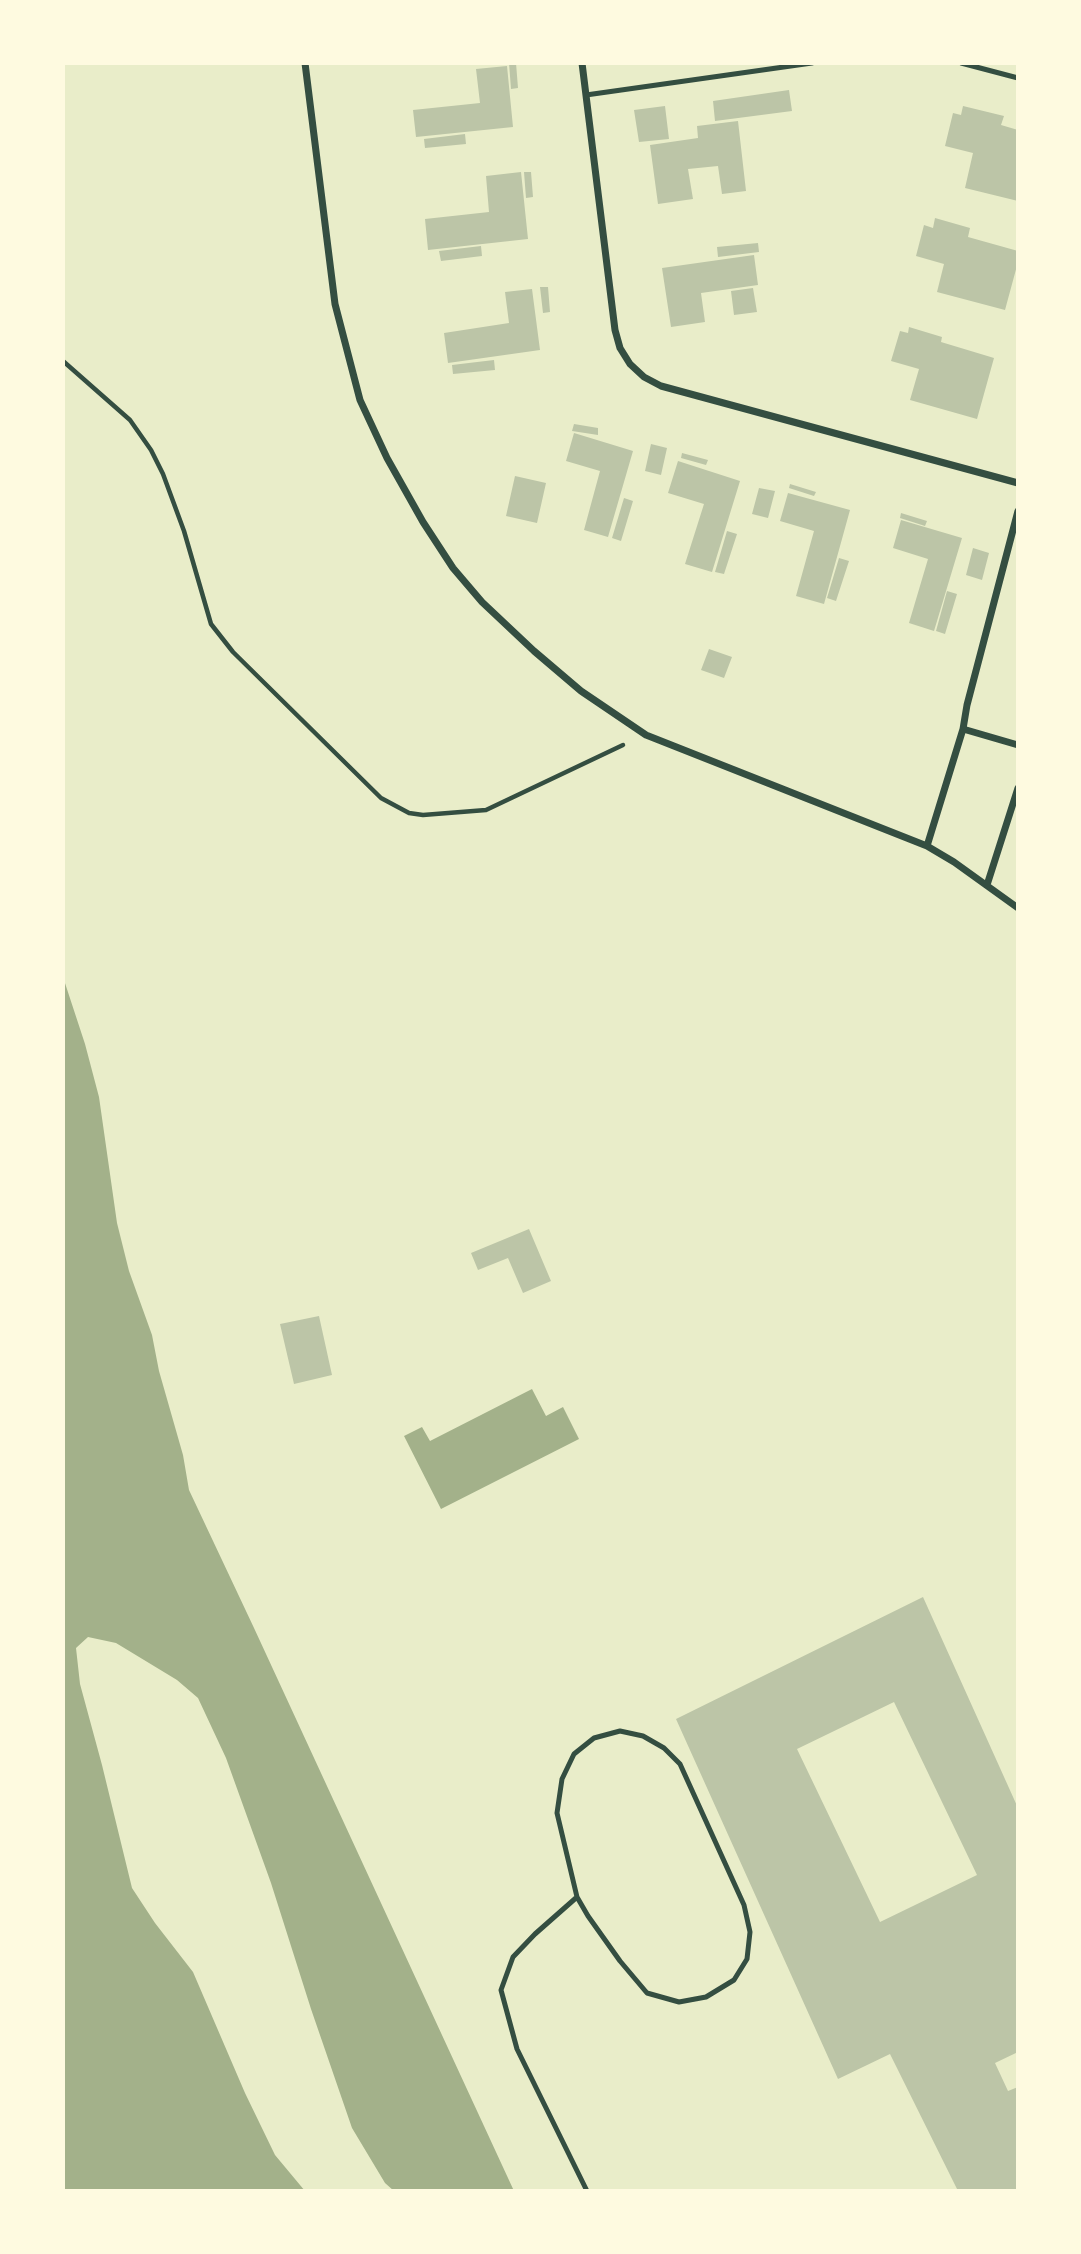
<!DOCTYPE html>
<style>
body{margin:0}
#map{position:relative;width:1081px;height:2254px;overflow:hidden;background:#e9edc9;font-family:Raleway,sans-serif}
canvas{display:block}
.frame{position:absolute;inset:0;border:65px solid #fefae0;pointer-events:none}
</style>
<div id="map">
<canvas width="1081" height="2254"></canvas>
<div class="frame"></div>
</div>
<script>
const c = document.querySelector('canvas').getContext('2d');
c.lineJoin = 'round';
function fillPath(path, color) {
  c.fillStyle = color;
  c.fill(path, 'evenodd');
}
function poly(rows) {
  const path = new Path2D();
  for (const r of rows) {
    path.moveTo(r[0], r[1]);
    for (let i = 2; i < r.length; i += 2) path.lineTo(r[i], r[i + 1]);
  }
  return path;
}
function strokePath(path, color, width, dash) {
  c.strokeStyle = color;
  c.lineWidth = width;
  c.lineCap = dash ? 'butt' : 'round';
  c.setLineDash(dash || []);
  c.stroke(path);
}
const water = poly([
 [63,977,85,1044,99,1097,117,1223,129,1271,152,1335,159,1371,183,1455,189,1490,254,1628,514,2191,394,2191,385,2183,352,2128,311,2009,271,1883,226,1758,198,1698,177,1680,116,1643,88,1637,76,1648,80,1684,102,1765,132,1888,155,1923,193,1972,245,2093,275,2155,305,2191,63,2191],
 [532,1389,546,1416,563,1407,579,1439,441,1509,404,1436,422,1427,430,1441]
]);
const building = poly([
 [509,63,516,63,518,88,511,89],
 [507,66,513,127,416,137,413,110,480,103,476,69],
 [789,90,792,111,715,121,713,101],
 [665,106,669,139,639,142,634,110],
 [963,106,1004,116,1001,125,1018,130,1018,201,965,188,973,153,945,146,953,113,961,115],
 [738,121,746,191,722,194,718,166,688,169,693,199,658,204,650,145,698,138,697,126],
 [465,134,466,144,425,148,424,139],
 [521,172,528,239,428,250,425,219,489,212,486,176],
 [524,172,531,172,533,197,526,198],
 [935,218,970,228,968,237,1018,251,1018,262,1005,310,937,292,944,264,916,256,924,225,933,228],
 [758,243,759,252,718,257,717,247],
 [481,246,482,256,441,261,439,251],
 [754,255,758,285,701,293,705,322,671,327,662,268],
 [540,287,548,287,550,312,543,313],
 [753,288,757,312,734,315,731,291],
 [532,289,540,350,448,363,444,333,509,323,505,292],
 [909,327,942,337,941,342,994,358,977,419,910,400,919,369,891,361,900,331,908,333],
 [494,360,495,370,453,374,452,365],
 [574,424,598,428,598,435,572,431],
 [574,433,633,451,608,537,584,530,600,471,566,461],
 [651,444,667,448,661,475,645,471],
 [682,453,708,460,706,465,681,458],
 [678,461,740,481,712,572,685,564,704,504,668,493],
 [515,476,546,483,537,523,506,516],
 [790,484,816,492,814,496,789,488],
 [759,488,775,491,768,518,752,514],
 [788,493,850,510,824,604,796,596,814,531,780,521],
 [624,498,633,501,621,541,612,538],
 [901,513,927,521,925,526,900,518],
 [901,520,962,538,934,631,909,623,928,559,893,548],
 [727,531,737,534,724,574,715,572],
 [973,548,989,553,982,580,966,575],
 [839,558,849,561,836,601,827,598],
 [947,591,957,594,945,634,936,631],
 [709,649,732,657,724,678,701,670],
 [529,1229,551,1281,523,1293,508,1258,478,1270,471,1253],
 [319,1316,332,1375,294,1384,280,1324],
 [923,1597,1018,1808,1018,2052,995,2063,1008,2091,1018,2087,1018,2191,958,2191,890,2054,838,2079,676,1719],
 [894,1702,977,1875,880,1922,797,1749]
]);
const path = poly([
 [63,361,130,420,151,450,163,474,184,531,211,624,233,652,381,798,409,813,423,815,486,810,623,745]
]);
const service = poly([
 [961,63,1018,78],
 [586,95,812,63],
 [620,1731,643,1736,664,1748,680,1764,744,1905,750,1932,747,1959,734,1980,706,1997,679,2002,647,1993,620,1961,588,1916,577,1897,557,1813,562,1779,574,1754,594,1738,620,1731],
 [577,1897,535,1934,513,1957,501,1990,517,2049,587,2191]
]);
const minor = poly([
 [305,63,335,304,360,400,387,458,423,522,453,568,482,602,534,651,581,691,646,735,927,846,954,862,1018,908],
 [582,63,615,330,620,348,630,364,644,377,661,386,1018,483],
 [963,729,1018,745],
 [927,846,963,729,967,705,1018,511],
 [987,885,1018,788]
]);
fillPath(water, '#a3b18a');
fillPath(building, '#bcc5a7');
strokePath(path, '#344e41', 4.5);
strokePath(service, '#344e41', 5);
strokePath(minor, '#344e41', 7);
</script>
